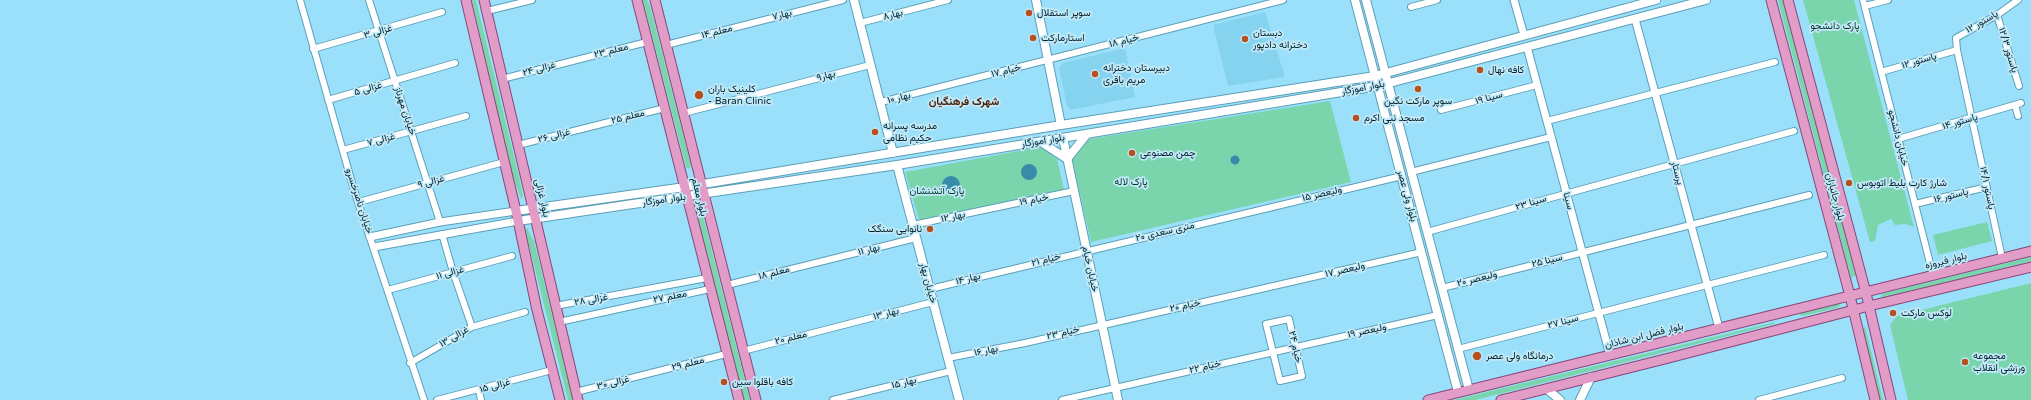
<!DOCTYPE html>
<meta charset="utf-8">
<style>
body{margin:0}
canvas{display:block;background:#9be0fa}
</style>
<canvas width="2031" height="400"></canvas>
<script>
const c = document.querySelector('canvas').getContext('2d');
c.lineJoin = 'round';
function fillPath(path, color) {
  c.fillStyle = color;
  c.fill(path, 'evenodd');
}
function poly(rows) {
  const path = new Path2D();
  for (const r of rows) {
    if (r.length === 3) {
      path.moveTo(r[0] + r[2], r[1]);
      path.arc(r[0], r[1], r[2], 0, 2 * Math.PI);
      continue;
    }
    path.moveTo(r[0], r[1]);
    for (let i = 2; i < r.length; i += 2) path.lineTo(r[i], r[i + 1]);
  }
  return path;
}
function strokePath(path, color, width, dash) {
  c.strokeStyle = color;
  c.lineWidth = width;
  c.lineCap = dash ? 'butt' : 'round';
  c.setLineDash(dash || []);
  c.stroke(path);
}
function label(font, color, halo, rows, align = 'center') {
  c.font = font + ' "Varela Round",Vazirmatn,sans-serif';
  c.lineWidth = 3.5;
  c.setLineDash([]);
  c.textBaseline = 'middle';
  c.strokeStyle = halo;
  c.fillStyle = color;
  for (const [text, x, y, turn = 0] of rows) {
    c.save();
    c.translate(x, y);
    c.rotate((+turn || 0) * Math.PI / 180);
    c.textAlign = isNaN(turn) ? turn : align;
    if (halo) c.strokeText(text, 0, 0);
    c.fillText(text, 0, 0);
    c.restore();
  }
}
const built = poly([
 [1265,12,1285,77,1228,86,1213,25],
 [1125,48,1135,97,1070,110,1067,106,1059,68,1063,63]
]);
const green = poly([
 [472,0,476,0,520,181,523,197,521,199,512,174],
 [643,0,647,0,650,6,691,166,689,169,686,167],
 [1778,0,1783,0,1812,110,1856,276,1851,278],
 [1803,0,1854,0,1914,227,1906,224,1895,225,1891,219,1878,225,1875,241,1870,242],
 [1330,101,1351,182,1091,242,1072,159,1089,139],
 [1040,147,1057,159,1064,190,919,220,905,172],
 [697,205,701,208,750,400,744,400,695,209],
 [1987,222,1992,241,1938,255,1933,235],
 [527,228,534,241,573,400,568,400,525,229],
 [2031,257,2031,261,2016,265,1882,298,1881,294],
 [2031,283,2031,400,1908,400,1890,325,1897,316],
 [1835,303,1841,305,1836,308,1803,316,1800,315,1802,312],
 [1775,322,1774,324,1697,344,1475,400,1454,400],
 [1865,326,1883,400,1880,400,1863,329]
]);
const water = poly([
 [1235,160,4.5],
 [1029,172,8],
 [951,185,9]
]);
const minor = poly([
 [300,0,354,190,424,400],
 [369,0,440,222],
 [1863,0,1933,275],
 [1865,6,1888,0],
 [1411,7,1437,0],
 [487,11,532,0],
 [1997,15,2019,86],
 [860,23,948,0],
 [666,45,843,0],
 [313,49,442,12],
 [1881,72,1957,50],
 [502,79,647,42],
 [328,100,455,63],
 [881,102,1283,0],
 [2015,105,2018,116],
 [1441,110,1537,85],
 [684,113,870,65],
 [1547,121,1775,62],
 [1898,139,2021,103],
 [518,145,665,108],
 [343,150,466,116],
 [1411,172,1551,137],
 [359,202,504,162],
 [1915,204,1987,187],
 [913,225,1074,191],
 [1427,232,1794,131],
 [442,234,453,272,472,327],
 [2002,258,1957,50,1956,38,1997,15,2018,0],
 [727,285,916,238],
 [1442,288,1809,195],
 [930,289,1402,176],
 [388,290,512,256],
 [555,306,707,278],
 [1289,319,1302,376,1280,381,1266,324,1289,319],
 [559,322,710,289],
 [1458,349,1824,255],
 [743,351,933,302],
 [948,358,1025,343,1422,252],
 [410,363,472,327,525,312],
 [479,390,481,400],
 [576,392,726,354],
 [437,400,552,370],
 [833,400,951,371],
 [1062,400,1438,315],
 [1759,400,1842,378]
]);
const tertiary = poly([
 [1514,0,1524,35],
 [1635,19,1719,328],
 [1527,47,1610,355],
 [370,237,440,222,516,211],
 [374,247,518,221]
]);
const secondary = poly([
 [854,0,893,153],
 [1036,0,1061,125],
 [1355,0,1458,392],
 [1366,0,1469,390],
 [1063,138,1118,400],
 [1041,142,1067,159,1087,134],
 [897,165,959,400],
 [516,211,685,187,1061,125,1375,76,1656,0],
 [518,221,897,165,1378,86,1706,0],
 [1547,389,1560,400],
 [1580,400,1591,377]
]);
const primary = poly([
 [466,0,516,211,537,310,560,400],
 [484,0,578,400],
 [637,0,739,400],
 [655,0,756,400],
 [1771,0,1850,296,1875,400],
 [1788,0,1866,293,1891,400],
 [1428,400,2031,251],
 [1501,400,1665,359,1869,306,2031,267]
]);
const markers = [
 [1029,13,4,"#b6511f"],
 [1033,38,4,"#b6511f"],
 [1245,39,4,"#b6511f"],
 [1480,70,4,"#b6511f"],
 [1095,74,4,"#b6511f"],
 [1418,89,4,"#b6511f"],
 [699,95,5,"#b6511f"],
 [1356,118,4,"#b6511f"],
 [875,132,4,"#b6511f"],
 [1132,153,4,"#b6511f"],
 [1849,183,4,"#b6511f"],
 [930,229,4,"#b6511f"],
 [1893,313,4,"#b6511f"],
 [1477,356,5,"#b6511f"],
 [1965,362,4,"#b6511f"],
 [724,382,4,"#b6511f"]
];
const poiNames = [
 ["سوپر استقلال",1037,13],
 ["دبستان",1253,33],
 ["دخترانه دادپور",1253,45],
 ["استارمارکت",1041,38],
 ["دبیرستان دخترانه",1103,68],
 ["مریم باقری",1103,80],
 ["کافه نهال",1488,70],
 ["کلینیک باران",708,89],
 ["- Baran Clinic",708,101],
 ["سوپر مارکت نگین",1418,101,"center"],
 ["مسجد نبی اکرم",1364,118],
 ["مدرسه پسرانه",883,126],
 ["حکیم نظامی",883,138],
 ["چمن مصنوعی",1140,153],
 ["شارژ کارت بلیط اتوبوس",1857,183],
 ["نانوایی سنگک",922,229,"right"],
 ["لوکس مارکت",1901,313],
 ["درمانگاه ولی عصر",1486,356],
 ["مجموعه",1973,356],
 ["ورزشی انقلاب",1973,368],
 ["کافه باقلوا سین",732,382]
];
const streetNames = [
 ["بهار۷",782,15,-14],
 ["بهار۸",893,15,-15],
 ["۱۲ پاستور",1982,22,-30],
 ["غزالی ۳",378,32,-16],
 ["معلم ۱۴",717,32,-14],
 ["خیام ۱۸",1124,41,-14],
 ["پاستور ۱۲/۳",2008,50,73],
 ["معلم ۲۳",611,51,-14],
 ["پاستور ۱۲",1919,61,-16],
 ["غزالی ۲۴",539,69,-15],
 ["خیام ۱۷",1006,71,-14],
 ["بهار۹",826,76,-15],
 ["بلوار آموزگار",1363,88,-11],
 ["غزالی ۵",368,89,-16],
 ["بهار ۱۰",899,98,-14],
 ["سینا ۱۹",1489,98,-15],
 ["خیابان مهرناز",405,111,72],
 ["معلم ۲۵",628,117,-14],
 ["پاستور ۱۴",1960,122,-16],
 ["غزالی ۲۶",554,136,-15],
 ["خیابان دانشجو",1898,138,76],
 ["غزالی ۷",381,140,-15],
 ["بلوار آموزگار",1043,141,-9],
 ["پرستار",1677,173,75],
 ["غزالی ۹",431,182,-15],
 ["پاستور ۱۴/۱",1987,188,78],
 ["ولیعصر ۱۵",1322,194,-13],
 ["بلوار ولی عصر",1407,196,75],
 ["پاستور ۱۶",1951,196,-14],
 ["بلوار معلم",699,197,76],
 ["بلوار جانبازان",1835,197,75],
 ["بلوار غزالی",542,198,77],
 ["بلوار آموزگار",664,200,-8],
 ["خیام ۱۹",1034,200,-12],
 ["خیابان ناصرخسرو",359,201,72],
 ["سینا",1568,201,75],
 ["سینا ۲۳",1531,203,-17],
 ["بهار ۱۲",953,217,-12],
 ["۲۰ متری سعدی",1165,232,-13],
 ["بهار ۱۱",869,250,-14],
 ["خیام ۲۱",1046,260,-14],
 ["سینا ۲۵",1547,261,-14],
 ["بلوار فیروزه",1946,261,-14],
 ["خیابان خیام",1090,269,78],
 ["ولیعصر ۱۷",1345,270,-13],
 ["غزالی ۱۱",450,273,-15],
 ["معلم ۱۸",774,273,-14],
 ["بهار ۱۴",968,279,-14],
 ["ولیعصر ۲۰",1477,279,-14],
 ["خیابان بهار",928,283,75],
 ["معلم ۲۷",670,297,-11],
 ["غزالی ۲۸",591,300,-10],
 ["خیام ۲۰",1185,306,-12],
 ["بهار ۱۳",886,314,-14],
 ["سینا ۲۷",1563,322,-15],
 ["ولیعصر ۱۹",1367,331,-12],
 ["خیام ۲۳",1063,333,-13],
 ["بلوار فضل ابن شاذان",1644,336,-14],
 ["غزالی ۱۳",454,337,-30],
 ["معلم ۲۰",791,338,-14],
 ["خیام ۲۴",1295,347,77],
 ["بهار ۱۶",986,351,-12],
 ["معلم ۲۹",688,364,-14],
 ["خیام ۲۲",1205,367,-13],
 ["غزالی ۳۰",613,383,-14],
 ["بهار ۱۵",904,383,-14],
 ["غزالی ۱۵",495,386,-15]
];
const parkNames = [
 ["پارک دانشجو",1835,26],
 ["پارک لاله",1131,182],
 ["پارک آتشنشان",937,191]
];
const neighbourhoodNames = [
 ["شهرک فرهنگیان",964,102]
];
fillPath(built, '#86d3f0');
fillPath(green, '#7ad5ad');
fillPath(water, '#378ca9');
strokePath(minor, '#5b9fb8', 8);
strokePath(tertiary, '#5b9fb8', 9);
strokePath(secondary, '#5b9fb8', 10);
strokePath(primary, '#88467a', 11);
strokePath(minor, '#fff', 6);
strokePath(tertiary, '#fff', 7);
strokePath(secondary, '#fff', 8);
strokePath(primary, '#e29cc8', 9);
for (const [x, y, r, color] of markers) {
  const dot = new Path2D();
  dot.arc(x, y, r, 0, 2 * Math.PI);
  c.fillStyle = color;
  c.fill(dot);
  strokePath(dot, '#c1e9f8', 1.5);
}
label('10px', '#04212b', '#c1e9f8', poiNames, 'left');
label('10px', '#04212b', '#c1e9f8', streetNames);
label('10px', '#043323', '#c1e9f8', parkNames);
label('bold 11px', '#4f1f07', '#c1e9f8', neighbourhoodNames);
</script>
